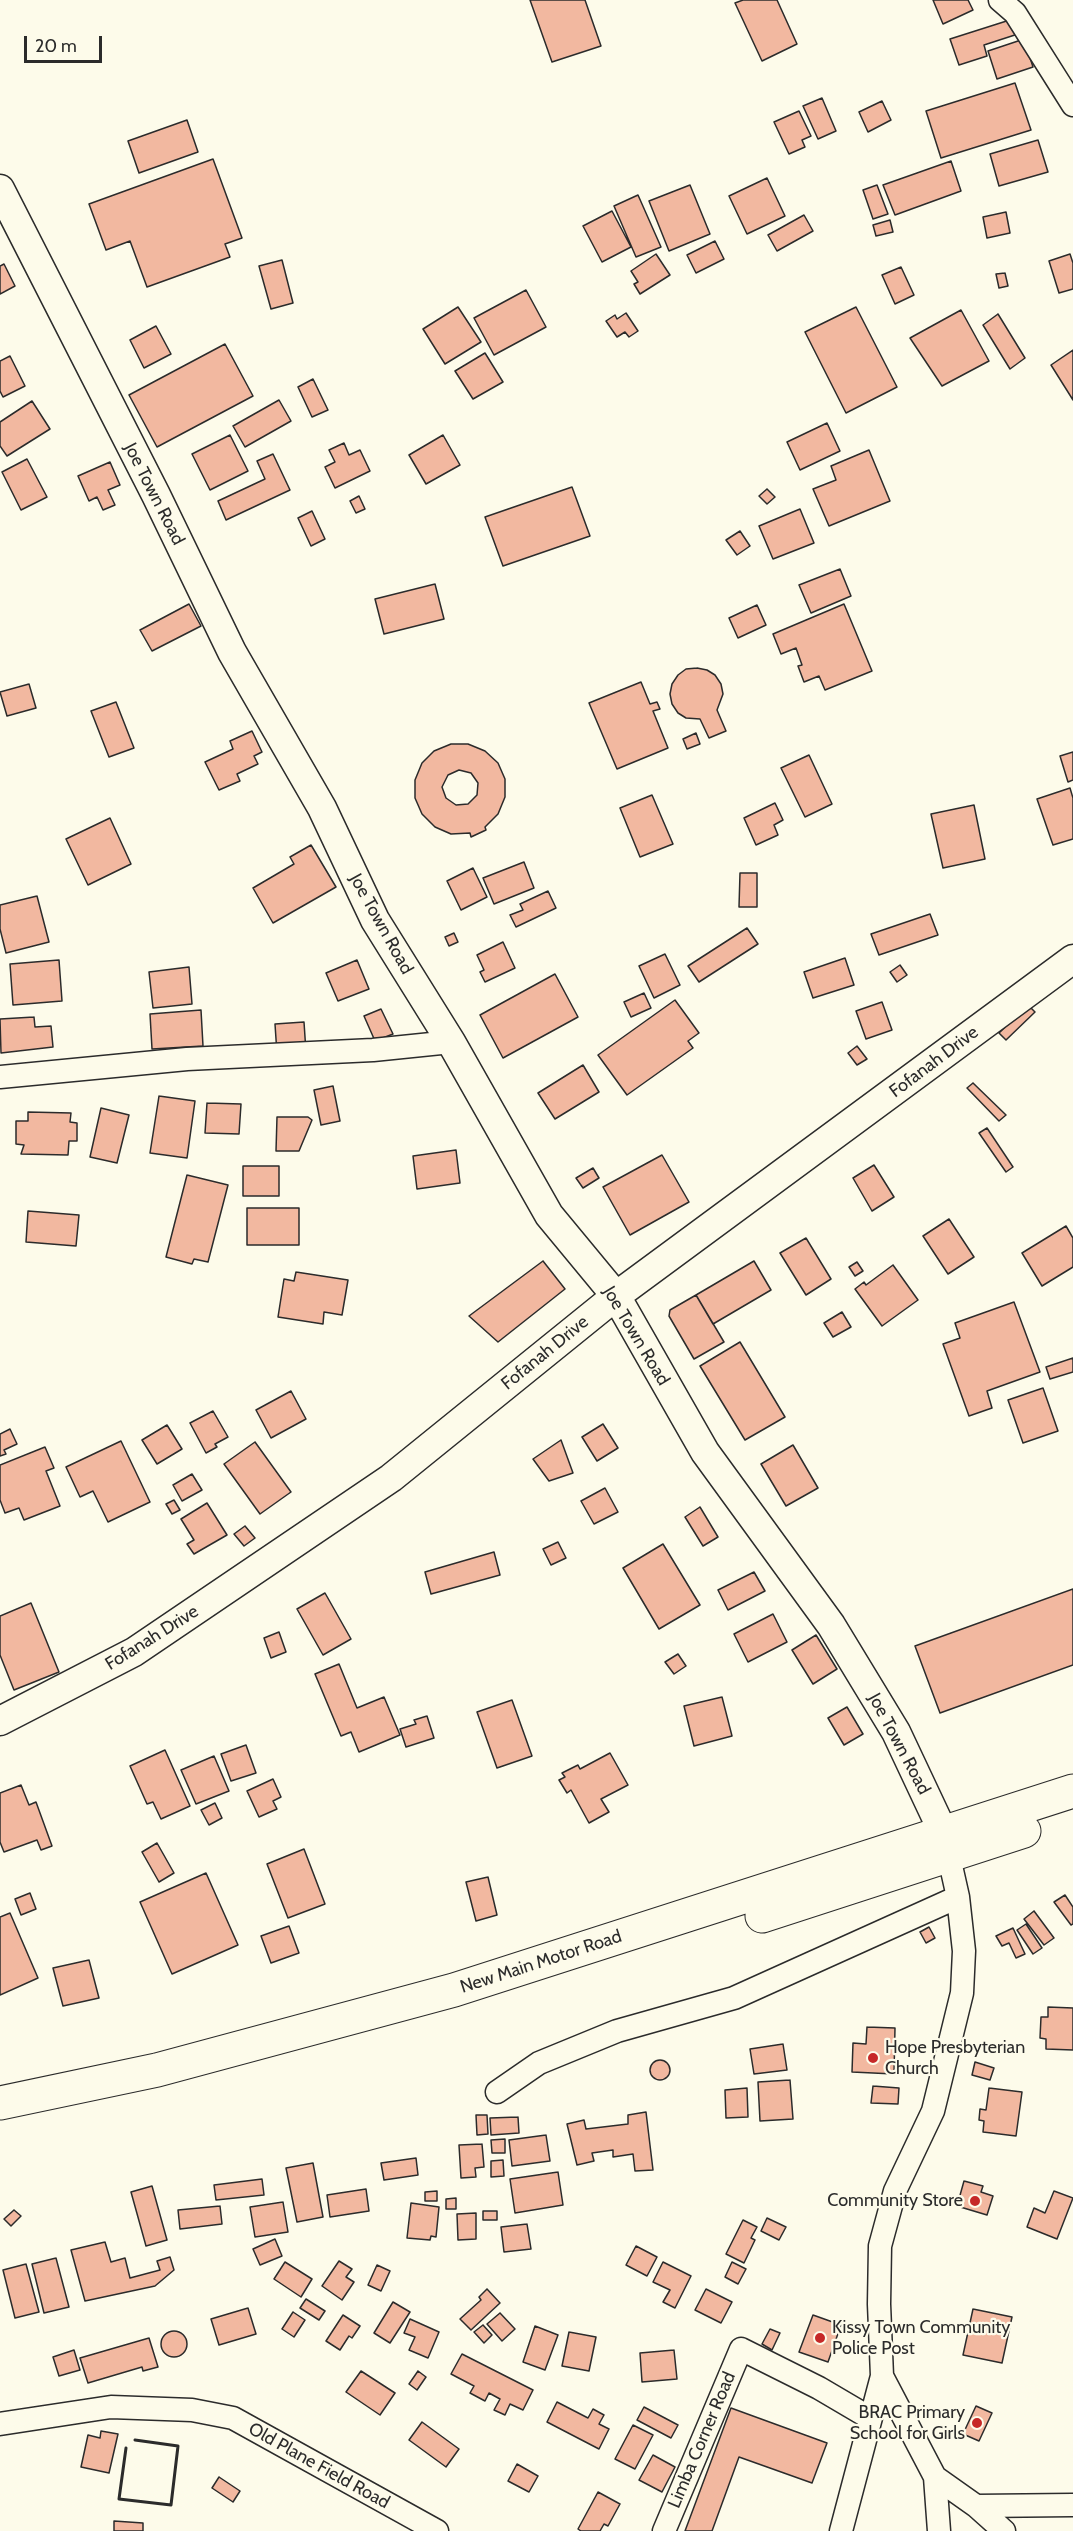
<!DOCTYPE html>
<style>
body{margin:0}
#map{position:relative;width:1073px;height:2531px;overflow:hidden;background:#fdfbea;font-family:Cabin,sans-serif}
canvas{display:block}
.scale{position:absolute;left:24px;top:36px;width:78px;height:27px;box-sizing:border-box;border:3px solid #2b2b2b;border-top:0;padding-left:8px;font-size:18px;line-height:21px;white-space:nowrap;color:#2b2b2b;-webkit-text-stroke:4px #fdfbea;paint-order:stroke}
</style>
<div id="map">
<canvas width="1073" height="2531"></canvas>
<div class="scale">20 m</div>
</div>
<script>
const c = document.querySelector('canvas').getContext('2d');
c.lineJoin = 'round';
function fillPath(path, color) {
  c.fillStyle = color;
  c.fill(path, 'evenodd');
}
function poly(rows) {
  const path = new Path2D();
  for (const r of rows) {
    if (r.length === 3) {
      path.moveTo(r[0] + r[2], r[1]);
      path.arc(r[0], r[1], r[2], 0, 2 * Math.PI);
      continue;
    }
    path.moveTo(r[0], r[1]);
    for (let i = 2; i < r.length; i += 2) path.lineTo(r[i], r[i + 1]);
  }
  return path;
}
function strokePath(path, color, width, dash) {
  c.strokeStyle = color;
  c.lineWidth = width;
  c.lineCap = dash ? 'butt' : 'round';
  c.setLineDash(dash || []);
  c.stroke(path);
}
function label(font, color, halo, rows, align = 'center') {
  c.font = font + ' Cabin,sans-serif';
  c.lineWidth = 4.5;
  c.setLineDash([]);
  c.textBaseline = 'middle';
  c.strokeStyle = halo;
  c.fillStyle = color;
  for (const [text, x, y, turn = 0] of rows) {
    c.save();
    c.translate(x, y);
    c.rotate((+turn || 0) * Math.PI / 180);
    c.textAlign = isNaN(turn) ? turn : align;
    if (halo) c.strokeText(text, 0, 0);
    c.fillText(text, 0, 0);
    c.restore();
  }
}
const building = poly([
 [530,0,585,0,601,46,552,62,530,0],
 [743,0,777,0,797,44,762,61,735,3,743,0],
 [933,0,968,0,973,10,943,24,933,0],
 [1016,18,1021,33,984,45,987,56,959,65,950,39,1016,18],
 [1024,39,1033,67,997,79,988,51,1024,39],
 [1015,83,1031,130,941,158,926,111,1015,83],
 [822,98,836,131,818,139,803,106,822,98],
 [882,101,891,120,868,132,859,112,882,101],
 [799,111,811,136,802,140,805,147,789,154,774,122,799,111],
 [187,120,198,152,139,173,128,141,187,120],
 [1038,140,1048,172,999,186,990,154,1038,140],
 [213,159,242,238,225,244,230,257,147,287,130,241,106,250,89,204,213,159],
 [951,161,961,191,895,215,883,185,951,161],
 [767,178,785,216,747,234,729,196,767,178],
 [690,185,710,234,669,251,649,201,690,185],
 [877,185,888,214,873,219,863,190,877,185],
 [638,195,661,247,636,257,614,206,638,195],
 [612,211,631,247,602,262,583,226,612,211],
 [1006,212,1010,233,987,238,983,217,1006,212],
 [804,215,813,231,777,251,768,235,804,215],
 [890,220,893,232,876,236,873,225,890,220],
 [715,241,724,259,696,273,687,255,715,241],
 [656,254,670,275,640,294,634,284,638,282,631,271,656,254],
 [1070,254,1073,263,1073,289,1059,293,1049,261,1070,254],
 [282,260,293,303,271,309,259,266,282,260],
 [4,264,15,286,0,294,0,266,4,264],
 [901,267,914,295,895,304,882,275,901,267],
 [1005,273,1008,286,999,288,996,274,1005,273],
 [526,290,546,327,494,355,474,318,526,290],
 [458,307,481,342,445,364,423,329,458,307],
 [856,307,897,387,846,413,805,332,856,307],
 [961,310,989,361,942,386,910,338,961,310],
 [626,313,638,331,629,337,625,332,617,337,606,321,615,315,617,319,626,313],
 [998,314,1025,358,1010,369,983,325,998,314],
 [156,326,171,354,144,368,130,340,156,326],
 [225,344,253,396,157,447,129,395,225,344],
 [1073,350,1073,400,1051,365,1073,350],
 [485,353,503,382,473,399,455,371,485,353],
 [10,356,25,386,3,397,0,391,0,361,10,356],
 [313,379,328,410,312,417,298,387,313,379],
 [279,400,291,421,245,447,233,426,279,400],
 [32,401,50,429,7,456,0,446,0,422,32,401],
 [827,423,840,451,800,470,787,442,827,423],
 [230,435,248,471,210,490,192,454,230,435],
 [443,435,460,465,426,484,409,455,443,435],
 [344,443,349,455,360,450,370,471,335,488,325,467,335,462,329,450,344,443],
 [869,450,890,501,829,526,813,489,836,480,831,466,869,450],
 [273,454,290,490,226,520,218,501,265,479,257,461,273,454],
 [27,459,47,497,21,510,2,472,27,459],
 [110,462,120,485,108,490,115,505,103,510,97,497,89,501,78,476,110,462],
 [572,487,590,536,503,566,485,517,572,487],
 [767,489,775,497,767,504,759,496,767,489],
 [359,496,365,509,356,513,350,501,359,496],
 [800,509,814,543,773,559,759,526,800,509],
 [312,511,325,539,311,546,298,518,312,511],
 [740,531,750,546,737,555,726,540,740,531],
 [840,569,851,596,811,613,799,585,840,569],
 [435,584,444,619,384,634,375,599,435,584],
 [189,604,201,626,152,651,140,630,189,604],
 [844,604,872,671,825,690,819,676,804,682,798,666,802,665,796,648,781,654,773,634,844,604],
 [757,605,766,625,738,638,729,618,757,605],
 [697,668,707,670,715,675,721,684,723,694,717,710,726,731,709,738,700,719,686,718,678,713,672,704,670,694,672,684,678,675,686,669,697,668],
 [641,682,650,704,657,702,660,709,653,711,668,748,617,769,589,703,641,682],
 [29,684,36,708,7,716,0,692,29,684],
 [116,702,134,748,109,757,91,711,116,702],
 [252,731,262,752,254,756,258,764,237,774,240,781,219,790,205,762,233,749,230,741,252,731],
 [696,733,700,744,687,749,683,739,696,733],
 [451,744,468,744,485,751,498,763,505,779,505,797,498,814,485,827,486,830,471,837,470,833,451,834,435,827,422,814,415,798,415,780,422,763,434,751,451,744],
 [459,770,471,773,478,783,477,795,468,804,456,805,446,798,442,787,448,775,459,770],
 [1073,752,1073,780,1068,782,1060,756,1073,752],
 [809,755,832,804,805,817,781,768,809,755],
 [1070,788,1073,798,1073,839,1053,845,1037,799,1070,788],
 [652,795,673,844,640,857,620,808,652,795],
 [775,803,783,820,774,825,778,835,756,845,744,818,775,803],
 [974,805,985,859,943,868,931,814,974,805],
 [110,818,131,864,88,885,66,839,110,818],
 [311,845,336,887,273,923,253,888,294,864,290,857,311,845],
 [524,862,534,888,494,904,483,878,524,862],
 [473,868,487,897,461,910,447,881,473,868],
 [740,873,757,873,757,907,739,907,740,873],
 [548,891,556,908,516,927,510,915,523,910,520,904,548,891],
 [37,896,49,942,6,953,0,929,0,905,37,896],
 [930,914,938,935,879,955,871,934,930,914],
 [747,928,758,944,699,982,688,966,747,928],
 [454,933,458,942,449,946,445,937,454,933],
 [503,942,515,968,485,982,480,972,484,970,477,955,503,942],
 [665,954,680,985,654,998,639,966,665,954],
 [845,958,854,985,813,998,804,972,845,958],
 [59,960,62,1001,13,1005,10,964,59,960],
 [357,960,369,989,338,1001,326,973,357,960],
 [900,965,907,975,897,982,890,972,900,965],
 [189,967,192,1004,153,1008,149,972,189,967],
 [555,974,578,1017,503,1058,480,1015,555,974],
 [644,993,651,1008,631,1017,624,1002,644,993],
 [675,1000,699,1033,688,1041,693,1048,627,1095,598,1055,675,1000],
 [882,1002,892,1030,866,1039,856,1011,882,1002],
 [1028,1005,1035,1012,1006,1040,999,1033,1028,1005],
 [381,1009,393,1034,375,1041,364,1016,381,1009],
 [201,1010,203,1046,152,1049,150,1014,201,1010],
 [34,1017,35,1027,51,1026,53,1047,1,1053,0,1019,34,1017],
 [304,1022,306,1052,277,1054,275,1024,304,1022],
 [857,1046,867,1059,857,1065,848,1053,857,1046],
 [583,1065,599,1092,555,1119,538,1093,583,1065],
 [973,1083,1006,1115,999,1121,967,1088,973,1083],
 [333,1086,340,1121,321,1125,314,1090,333,1086],
 [159,1096,195,1101,187,1158,150,1153,159,1096],
 [207,1103,241,1104,239,1134,205,1133,207,1103],
 [101,1108,129,1115,117,1163,90,1157,101,1108],
 [28,1112,71,1113,70,1122,77,1123,77,1141,69,1141,68,1155,21,1154,24,1145,16,1144,16,1121,28,1121,28,1112],
 [277,1117,308,1117,312,1120,299,1151,276,1151,277,1117],
 [987,1128,1013,1167,1006,1172,979,1133,987,1128],
 [456,1150,460,1183,417,1189,413,1156,456,1150],
 [662,1155,689,1202,630,1235,603,1187,662,1155],
 [874,1165,894,1197,872,1211,853,1178,874,1165],
 [243,1166,279,1166,279,1196,243,1196,243,1166],
 [593,1168,599,1178,583,1188,576,1178,593,1168],
 [187,1175,228,1185,208,1262,194,1259,192,1264,166,1257,187,1175],
 [247,1208,299,1208,299,1245,247,1245,247,1208],
 [28,1211,79,1215,76,1246,26,1242,28,1211],
 [949,1219,974,1257,948,1274,923,1236,949,1219],
 [1066,1226,1073,1238,1073,1267,1042,1286,1022,1253,1066,1226],
 [806,1238,831,1279,806,1295,780,1253,806,1238],
 [543,1261,565,1289,498,1342,469,1316,543,1261],
 [754,1261,771,1290,713,1324,696,1295,754,1261],
 [857,1262,863,1271,855,1276,849,1267,857,1262],
 [893,1265,918,1300,882,1326,855,1289,864,1282,866,1285,893,1265],
 [296,1272,348,1280,342,1315,324,1312,323,1324,278,1317,284,1279,294,1281,296,1272],
 [696,1295,724,1342,694,1359,669,1316,670,1310,696,1295],
 [1014,1302,1040,1372,987,1391,992,1408,969,1416,943,1344,960,1338,955,1323,1014,1302],
 [842,1312,851,1327,833,1337,824,1323,842,1312],
 [740,1342,785,1417,745,1440,700,1366,740,1342],
 [1073,1358,1073,1372,1050,1379,1046,1367,1073,1358],
 [1043,1388,1058,1431,1023,1443,1008,1400,1043,1388],
 [291,1391,306,1419,271,1438,256,1410,291,1391],
 [213,1411,228,1437,215,1444,217,1447,206,1453,190,1423,213,1411],
 [603,1424,618,1448,597,1461,582,1437,603,1424],
 [167,1425,182,1449,157,1464,142,1440,167,1425],
 [10,1429,17,1444,4,1450,6,1454,0,1456,0,1434,10,1429],
 [561,1440,573,1473,549,1481,533,1459,561,1440],
 [121,1441,150,1502,108,1522,93,1491,80,1497,66,1467,121,1441],
 [255,1442,291,1492,260,1514,224,1464,255,1442],
 [793,1445,818,1488,786,1506,761,1464,793,1445],
 [45,1447,54,1468,46,1471,60,1506,24,1520,19,1508,5,1513,0,1500,0,1465,45,1447],
 [192,1474,202,1490,182,1501,173,1485,192,1474],
 [605,1488,618,1512,594,1524,581,1501,605,1488],
 [174,1500,180,1510,172,1514,166,1504,174,1500],
 [207,1503,227,1535,194,1554,187,1544,194,1540,181,1519,207,1503],
 [700,1507,718,1537,703,1546,685,1517,700,1507],
 [245,1526,255,1538,244,1546,234,1534,245,1526],
 [558,1542,566,1558,551,1565,543,1549,558,1542],
 [663,1544,700,1605,659,1629,623,1568,663,1544],
 [494,1552,500,1575,431,1594,425,1572,494,1552],
 [754,1572,765,1591,728,1610,718,1590,754,1572],
 [1073,1589,1073,1665,940,1713,915,1646,1073,1589],
 [325,1593,351,1639,323,1655,297,1609,325,1593],
 [31,1603,59,1672,14,1690,0,1655,0,1616,31,1603],
 [773,1614,787,1642,748,1662,734,1634,773,1614],
 [279,1632,286,1652,271,1658,264,1638,279,1632],
 [816,1635,837,1669,813,1684,792,1650,816,1635],
 [678,1654,686,1666,674,1674,665,1662,678,1654],
 [339,1664,357,1708,384,1697,400,1735,359,1752,351,1732,341,1736,315,1674,339,1664],
 [722,1697,732,1736,694,1746,684,1706,722,1697],
 [512,1700,532,1756,497,1768,477,1712,512,1700],
 [847,1707,863,1734,844,1745,828,1718,847,1707],
 [427,1716,434,1738,406,1747,400,1729,416,1724,414,1720,427,1716],
 [246,1745,256,1773,231,1781,221,1754,246,1745],
 [165,1750,190,1806,161,1819,153,1802,147,1804,130,1766,165,1750],
 [610,1753,628,1785,601,1799,609,1812,589,1823,571,1790,567,1793,559,1780,565,1777,562,1773,578,1765,580,1769,610,1753],
 [214,1756,229,1791,196,1804,181,1770,214,1756],
 [273,1779,281,1797,273,1801,277,1809,259,1817,247,1791,273,1779],
 [21,1785,29,1805,36,1802,52,1846,41,1850,37,1840,4,1852,0,1842,0,1793,21,1785],
 [215,1803,222,1818,209,1825,201,1810,215,1803],
 [157,1843,174,1873,159,1882,142,1852,157,1843],
 [304,1849,325,1904,288,1918,267,1864,304,1849],
 [206,1873,238,1945,172,1974,140,1902,206,1873],
 [488,1877,497,1915,476,1921,466,1882,488,1877],
 [30,1893,36,1909,21,1915,15,1899,30,1893],
 [1065,1895,1073,1907,1073,1924,1071,1925,1054,1902,1065,1895],
 [1034,1911,1054,1938,1044,1945,1024,1919,1034,1911],
 [10,1913,38,1978,0,1995,0,1917,10,1913],
 [1026,1924,1042,1948,1033,1954,1017,1930,1026,1924],
 [289,1926,299,1953,271,1963,261,1936,289,1926],
 [929,1927,935,1938,926,1943,920,1932,929,1927],
 [1013,1928,1025,1954,1016,1958,1009,1943,1002,1946,996,1936,1013,1928],
 [89,1960,99,1998,63,2006,53,1968,89,1960],
 [1048,2007,1073,2008,1073,2050,1046,2049,1046,2039,1040,2038,1041,2017,1048,2017,1048,2007],
 [867,2027,895,2028,894,2074,852,2072,853,2043,866,2044,867,2027],
 [783,2044,787,2070,754,2074,750,2049,783,2044],
 [660,2070,10],
 [975,2062,994,2068,990,2080,972,2075,975,2062],
 [790,2080,793,2119,760,2121,758,2082,790,2080],
 [873,2086,899,2088,898,2104,871,2103,873,2086],
 [747,2088,748,2117,726,2118,725,2090,747,2088],
 [989,2088,1022,2092,1016,2136,983,2132,984,2121,979,2120,980,2109,986,2110,989,2088],
 [646,2112,653,2170,635,2171,633,2154,613,2157,613,2150,592,2153,594,2161,577,2165,567,2124,584,2120,586,2129,628,2124,628,2115,646,2112],
 [476,2115,487,2115,488,2134,477,2135,476,2115],
 [518,2117,519,2133,491,2135,490,2118,518,2117],
 [546,2135,550,2161,512,2166,509,2140,546,2135],
 [505,2139,505,2153,492,2153,491,2140,505,2139],
 [482,2144,484,2167,475,2168,476,2177,461,2178,459,2145,482,2144],
 [416,2158,418,2175,384,2180,381,2163,416,2158],
 [503,2160,504,2176,491,2177,491,2161,503,2160],
 [313,2163,323,2217,297,2222,286,2168,313,2163],
 [558,2172,563,2205,515,2213,510,2179,558,2172],
 [262,2179,264,2195,216,2200,214,2185,262,2179],
 [964,2181,983,2186,981,2192,993,2196,987,2215,957,2206,964,2181],
 [152,2186,167,2240,146,2246,131,2192,152,2186],
 [366,2189,369,2211,330,2217,327,2195,366,2189],
 [437,2191,437,2201,425,2201,425,2192,437,2191],
 [1054,2191,1073,2198,1057,2239,1027,2227,1034,2208,1045,2213,1054,2191],
 [456,2198,456,2209,446,2209,446,2199,456,2198],
 [283,2202,288,2232,255,2237,250,2207,283,2202],
 [411,2203,439,2207,436,2237,431,2236,430,2240,407,2238,411,2203],
 [220,2206,222,2224,180,2229,178,2210,220,2206],
 [14,2210,21,2216,11,2226,4,2219,14,2210],
 [483,2211,497,2211,497,2220,483,2220,483,2211],
 [476,2213,476,2239,458,2240,457,2214,476,2213],
 [767,2218,786,2227,779,2240,761,2231,767,2218],
 [743,2220,757,2227,751,2238,755,2240,744,2263,726,2254,743,2220],
 [527,2224,531,2249,504,2252,501,2227,527,2224],
 [275,2239,282,2256,260,2265,253,2249,275,2239],
 [105,2242,111,2262,125,2258,130,2278,160,2270,157,2261,170,2257,174,2270,155,2286,85,2301,71,2250,105,2242],
 [636,2246,657,2257,647,2276,626,2265,636,2246],
 [56,2258,69,2307,44,2313,32,2264,56,2258],
 [339,2261,352,2269,346,2277,354,2282,342,2300,322,2286,339,2261],
 [285,2262,312,2279,301,2297,274,2279,285,2262],
 [663,2262,691,2276,675,2308,663,2302,670,2290,653,2282,663,2262],
 [732,2262,746,2269,738,2284,725,2277,732,2262],
 [26,2264,39,2312,15,2318,3,2270,26,2264],
 [377,2265,390,2271,381,2291,368,2285,377,2265],
 [487,2289,500,2303,471,2330,460,2319,481,2300,479,2297,487,2289],
 [706,2289,732,2302,721,2323,695,2310,706,2289],
 [306,2299,325,2311,319,2320,300,2308,306,2299],
 [393,2302,410,2312,390,2343,374,2333,393,2302],
 [248,2308,256,2334,219,2345,211,2319,248,2308],
 [973,2309,1012,2317,1002,2363,963,2355,973,2309],
 [293,2312,305,2320,294,2337,282,2329,293,2312],
 [500,2313,515,2329,502,2341,487,2324,500,2313],
 [343,2315,360,2326,352,2338,349,2336,340,2350,326,2341,343,2315],
 [813,2315,841,2325,828,2362,799,2352,813,2315],
 [410,2319,439,2332,428,2358,409,2350,415,2337,404,2333,410,2319],
 [483,2325,492,2335,484,2343,474,2332,483,2325],
 [535,2326,558,2335,545,2370,523,2362,535,2326],
 [770,2329,780,2333,772,2350,762,2344,770,2329],
 [174,2344,13],
 [569,2332,596,2337,589,2371,562,2366,569,2332],
 [149,2338,158,2367,143,2371,142,2367,88,2383,80,2358,149,2338],
 [74,2350,80,2370,59,2376,53,2357,74,2350],
 [674,2350,677,2379,642,2382,640,2353,674,2350],
 [462,2354,533,2390,523,2410,510,2404,505,2415,494,2410,500,2399,489,2393,485,2401,470,2393,474,2386,451,2374,462,2354],
 [361,2371,395,2393,380,2415,346,2392,361,2371],
 [418,2371,426,2377,417,2390,409,2384,418,2371],
 [557,2402,588,2418,593,2409,604,2415,599,2424,609,2429,599,2449,547,2422,557,2402],
 [976,2406,992,2413,979,2441,963,2434,976,2406],
 [644,2407,678,2425,671,2438,637,2420,644,2407],
 [731,2408,827,2443,812,2483,739,2457,712,2531,685,2531,731,2408],
 [422,2422,459,2449,446,2467,409,2440,422,2422],
 [633,2425,653,2435,635,2469,615,2459,633,2425],
 [101,2431,118,2434,109,2473,81,2467,88,2435,100,2438,101,2431],
 [653,2455,675,2467,662,2492,639,2480,653,2455],
 [517,2464,538,2476,529,2492,508,2481,517,2464],
 [219,2477,240,2491,233,2502,212,2488,219,2477],
 [598,2492,620,2504,608,2526,604,2524,600,2531,581,2531,578,2529,598,2492],
 [114,2521,143,2523,143,2531,114,2531,114,2521]
]);
const minor = poly([
 [1000,0,1015,13,1073,105],
 [0,1077,187,1059,373,1050,451,1042],
 [497,2092,539,2063,617,2031,734,1998,958,1897],
 [0,2424,111,2407,192,2410,233,2418,437,2531],
 [935,2477,976,2506,1004,2531],
 [976,2506,1073,2505],
 [664,2531,741,2349,819,2388,870,2418],
 [841,2531,882,2376],
 [939,2531,935,2477,882,2376,879,2304,880,2246,895,2191,933,2111,962,1993,964,1951,958,1897,949,1857]
]);
const tertiary = poly([
 [0,189,156,495,232,652,322,808,375,920,451,1042,549,1215,616,1296,705,1452,831,1625,896,1732,944,1834,948,1853],
 [0,1721,134,1652,391,1478,616,1296,1073,959]
]);
const trunk = poly([
 [762,1916,1024,1831],
 [0,2103,157,2070,454,1990,1073,1791]
]);
const wall = poly([
 [126,2448,119,2499,171,2505,178,2446,135,2440]
]);
const markers = [
 [873,2058,6,"#c62828"],
 [975,2201,6,"#c62828"],
 [820,2338,6,"#c62828"],
 [977,2423,6,"#c62828"]
];
const streetNames = [
 ["Joe Town Road",154,494,63],
 ["Joe Town Road",381,924,61],
 ["Fofanah Drive",934,1062,-37],
 ["Joe Town Road",636,1336,59],
 ["Fofanah Drive",545,1353,-39],
 ["Fofanah Drive",152,1638,-32],
 ["Joe Town Road",899,1744,62],
 ["New Main Motor Road",541,1962,-18],
 ["Limba Corner Road",702,2440,-67],
 ["Old Plane Field Road",319,2466,29]
];
const poiNames = [
 ["Hope Presbyterian",885,2048],
 ["Church",885,2069],
 ["Community Store",963,2201,"right"],
 ["Kissy Town Community",832,2328],
 ["Police Post",832,2349],
 ["BRAC Primary",965,2413,"right"],
 ["School for Girls",965,2434,"right"]
];
fillPath(building, '#f2b8a0');
strokePath(building, '#2b2b2b', 1.5);
strokePath(minor, '#2b2b2b', 25);
strokePath(tertiary, '#2b2b2b', 31);
strokePath(trunk, '#2b2b2b', 35);
strokePath(minor, '#fdfbea', 22);
strokePath(tertiary, '#fdfbea', 28);
strokePath(trunk, '#fdfbea', 33);
strokePath(wall, '#2b2b2b', 3);
for (const [x, y, r, color] of markers) {
  const dot = new Path2D();
  dot.arc(x, y, r, 0, 2 * Math.PI);
  c.fillStyle = color;
  c.fill(dot);
  strokePath(dot, '#fdfbea', 2);
}
label('18px', '#2b2b2b', '#fdfbea', streetNames);
label('18px', '#2b2b2b', '#fdfbea', poiNames, 'left');
</script>
